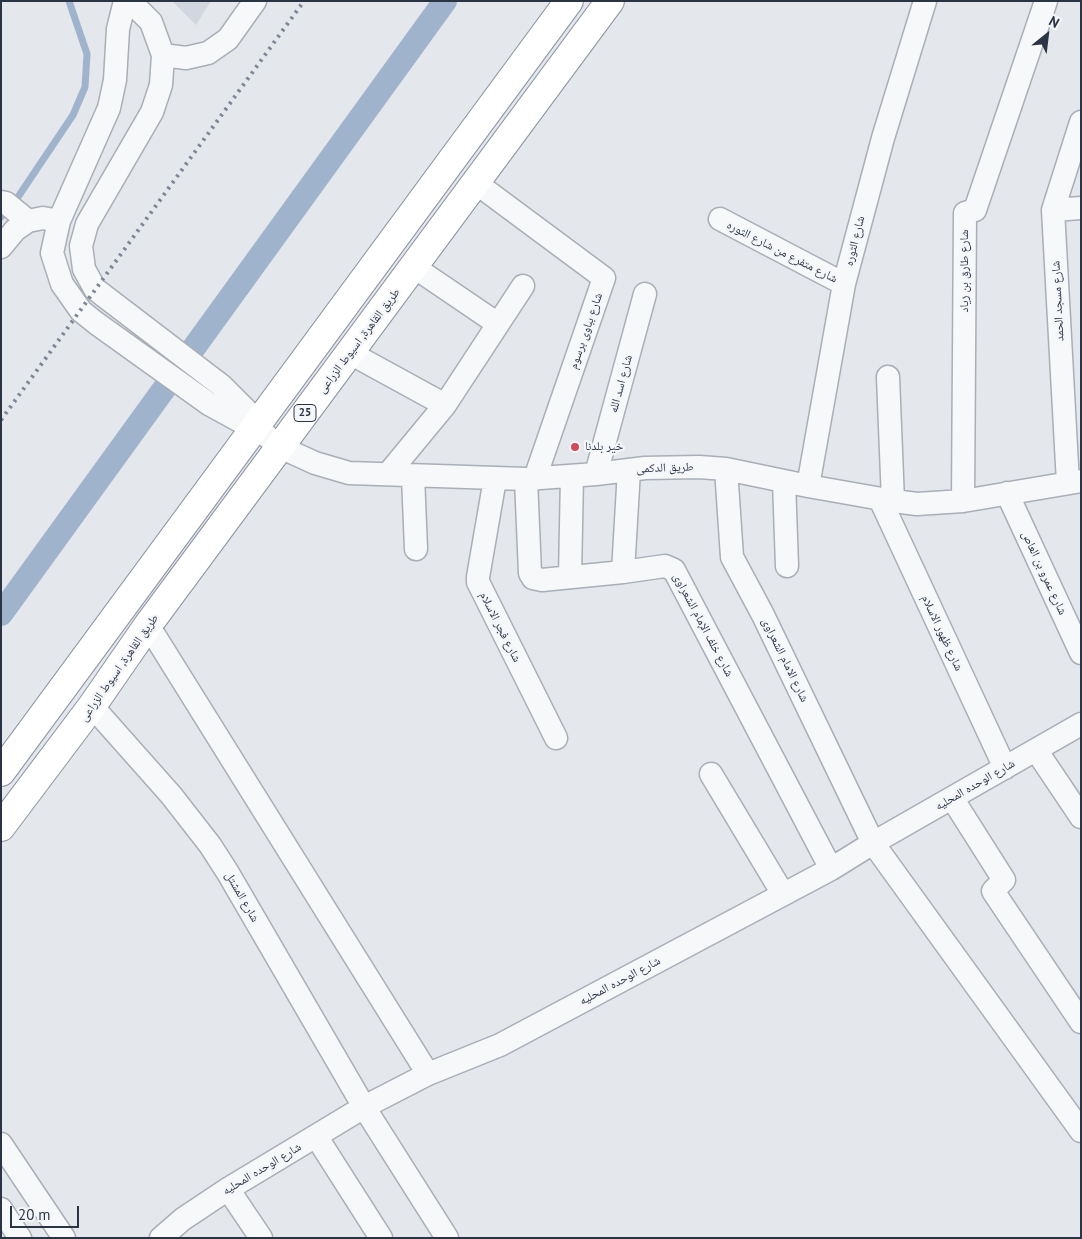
<!DOCTYPE html>
<meta charset="utf-8">
<style>
body{margin:0}
#map{position:relative;width:1082px;height:1239px;overflow:hidden;background:#e4e7ec;font-family:"PT Sans",sans-serif}
canvas{display:block}
.frame{position:absolute;inset:0;border:2px solid #2b3445;pointer-events:none}
.north{position:absolute;left:1022px;top:10px;width:50px;height:50px;-webkit-text-stroke:4px #f4f6f9;paint-order:stroke;rotate:29deg;font-size:14px;font-weight:700;line-height:20px;text-align:center;color:#2b3445}
.north::after{content:'';display:block;margin:auto;width:18px;height:22px;background:#2b3445;clip-path:polygon(50% 0,100% 100%,50% 72%,0 100%)}
.scale{position:absolute;left:10px;top:1206px;width:69px;height:22px;box-sizing:border-box;border:2px solid #2b3445;border-top:0;padding-left:6px;font-size:15px;line-height:18px;white-space:nowrap;color:#2b3445;-webkit-text-stroke:4px #f4f6f9;paint-order:stroke}
</style>
<div id="map">
<canvas width="1082" height="1239"></canvas>
<div class="frame"></div>
<div class="north">N</div>
<div class="scale">20 m</div>
</div>
<script>
const c = document.querySelector('canvas').getContext('2d');
c.lineJoin = 'round';
function fillPath(path, color) {
  c.fillStyle = color;
  c.fill(path, 'evenodd');
}
function poly(rows) {
  const path = new Path2D();
  for (const r of rows) {
    path.moveTo(r[0], r[1]);
    for (let i = 2; i < r.length; i += 2) path.lineTo(r[i], r[i + 1]);
  }
  return path;
}
function strokePath(path, color, width, dash) {
  c.strokeStyle = color;
  c.lineWidth = width;
  c.lineCap = dash ? 'butt' : 'round';
  c.setLineDash(dash || []);
  c.stroke(path);
}
function label(font, color, halo, rows, align = 'center') {
  c.font = font + ' "PT Sans","Noto Naskh Arabic",sans-serif';
  c.lineWidth = 4.5;
  c.setLineDash([]);
  c.textBaseline = 'middle';
  c.strokeStyle = halo;
  c.fillStyle = color;
  for (const [text, x, y, turn = 0] of rows) {
    c.save();
    c.translate(x, y);
    c.rotate((+turn || 0) * Math.PI / 180);
    c.textAlign = isNaN(turn) ? turn : align;
    if (halo) c.strokeText(text, 0, 0);
    c.fillText(text, 0, 0);
    c.restore();
  }
}
const built = poly([
 [172,1,211,1,196,25]
]);
const stream = poly([
 [1,217,18,197,73,115,85,87,87,54,69,1]
]);
const canal = poly([
 [1,614,445,1]
]);
const minor = poly([
 [125,1,118,29,115,80,109,108,59,221,52,253,62,284,81,311,96,323,209,404,240,421,256,427],
 [130,1,151,22,163,55,161,85,152,112,87,224,81,246,84,269,95,289,222,386,247,411,256,427,280,447,315,463,349,473,526,479,596,474,645,468,699,467,726,469,808,486,893,501,917,504,963,501,1081,481],
 [163,55,186,58,208,53,228,39,255,1],
 [476,183,604,278,535,478],
 [1,202,6,203,28,221],
 [1053,210,1081,208],
 [720,219,844,284],
 [1,247,15,230,28,221,43,218,59,221],
 [414,267,498,324],
 [350,353,445,405],
 [888,377,893,501],
 [726,469,732,557,763,615,873,843,1081,1131],
 [388,474,445,405,523,286],
 [596,474,645,294],
 [413,476,416,549],
 [495,479,478,577,478,582,556,738],
 [526,479,530,573,533,578,542,580,623,572,665,566,674,570,831,869],
 [784,481,787,566],
 [1068,483,1053,210,1081,122],
 [808,486,844,284,883,138,925,1],
 [1007,493,1081,653],
 [880,499,1005,768],
 [963,501,965,213,975,210,1046,1],
 [623,572,629,470],
 [570,577,572,476],
 [148,625,428,1074],
 [92,706,171,795,210,845,228,873,364,1107,447,1238],
 [1036,750,1081,817],
 [711,774,783,894],
 [952,798,1004,880,993,891,1081,1022],
 [316,1136,381,1238],
 [1,1144,64,1238],
 [228,1189,261,1238],
 [1,1209,20,1238],
 [161,1238,183,1219,228,1189,364,1107,428,1074,500,1045,831,869,873,843,1081,724]
]);
const highway = poly([
 [1,772,569,1],
 [1,827,92,706,148,625,610,1]
]);
const rail = poly([
 [1,420,304,1]
]);
const markers = [
 [575,447,5,"#d1495b"]
];
const shields = [
 [305,413,22]
];
const shieldNames = [
 ["25",305,413]
];
const streetNames = [
 ["شارع الثوره",855,241,-76],
 ["شارع متفرع من شارع الثوره",782,252,27],
 ["شارع طارق بن زياد",965,271,-90],
 ["شارع مسجد الحمد",1058,301,-93],
 ["شارع بباوى برسوم",586,331,-71],
 ["طريق القاهرة, اسيوط الزراعى",359,341,-53],
 ["شارع اسد الله",621,384,-75],
 ["طريق الدكمى",665,468,-2],
 ["شارع عمرو بن العاص",1044,573,65],
 ["شارع خلف الإمام الشعراوى",703,625,62],
 ["شارع فجر الاسلام",500,627,63],
 ["شارع ظهور الاسلام",942,633,65],
 ["شارع الامام الشعراوى",785,660,64],
 ["طريق القاهرة, اسيوط الزراعى",119,668,-55],
 ["شارع الوحده المحليه",975,785,-30],
 ["شارع المشتل",242,897,60],
 ["شارع الوحده المحليه",620,981,-28],
 ["شارع الوحده المحليه",262,1169,-31]
];
const poiNames = [
 ["خير بلدنا",585,447]
];
fillPath(built, '#d2d6de');
strokePath(stream, '#9fb4cc', 7);
strokePath(canal, '#9fb4cc', 24);
strokePath(minor, '#a9aeb7', 25);
strokePath(highway, '#8b94a3', 30);
strokePath(minor, '#f7f8fa', 22);
strokePath(highway, '#fff', 28);
strokePath(rail, '#7d8696', 4, [2.5, 5]);
for (const [x, y, r, color] of markers) {
  const dot = new Path2D();
  dot.arc(x, y, r, 0, 2 * Math.PI);
  c.fillStyle = color;
  c.fill(dot);
  strokePath(dot, '#f4f6f9', 2);
}
for (const [x, y, w] of shields) {
  const box = new Path2D();
  box.roundRect(x - w / 2, y - 8.5, w, 17, 4);
  c.fillStyle = '#f4f6f9';
  c.fill(box);
  strokePath(box, '#2b3445', 1);
}
label('bold 11px', '#2b3445', null, shieldNames);
label('12px', '#2b3445', '#f4f6f9', streetNames);
label('12px', '#2b3445', '#f4f6f9', poiNames, 'left');
</script>
